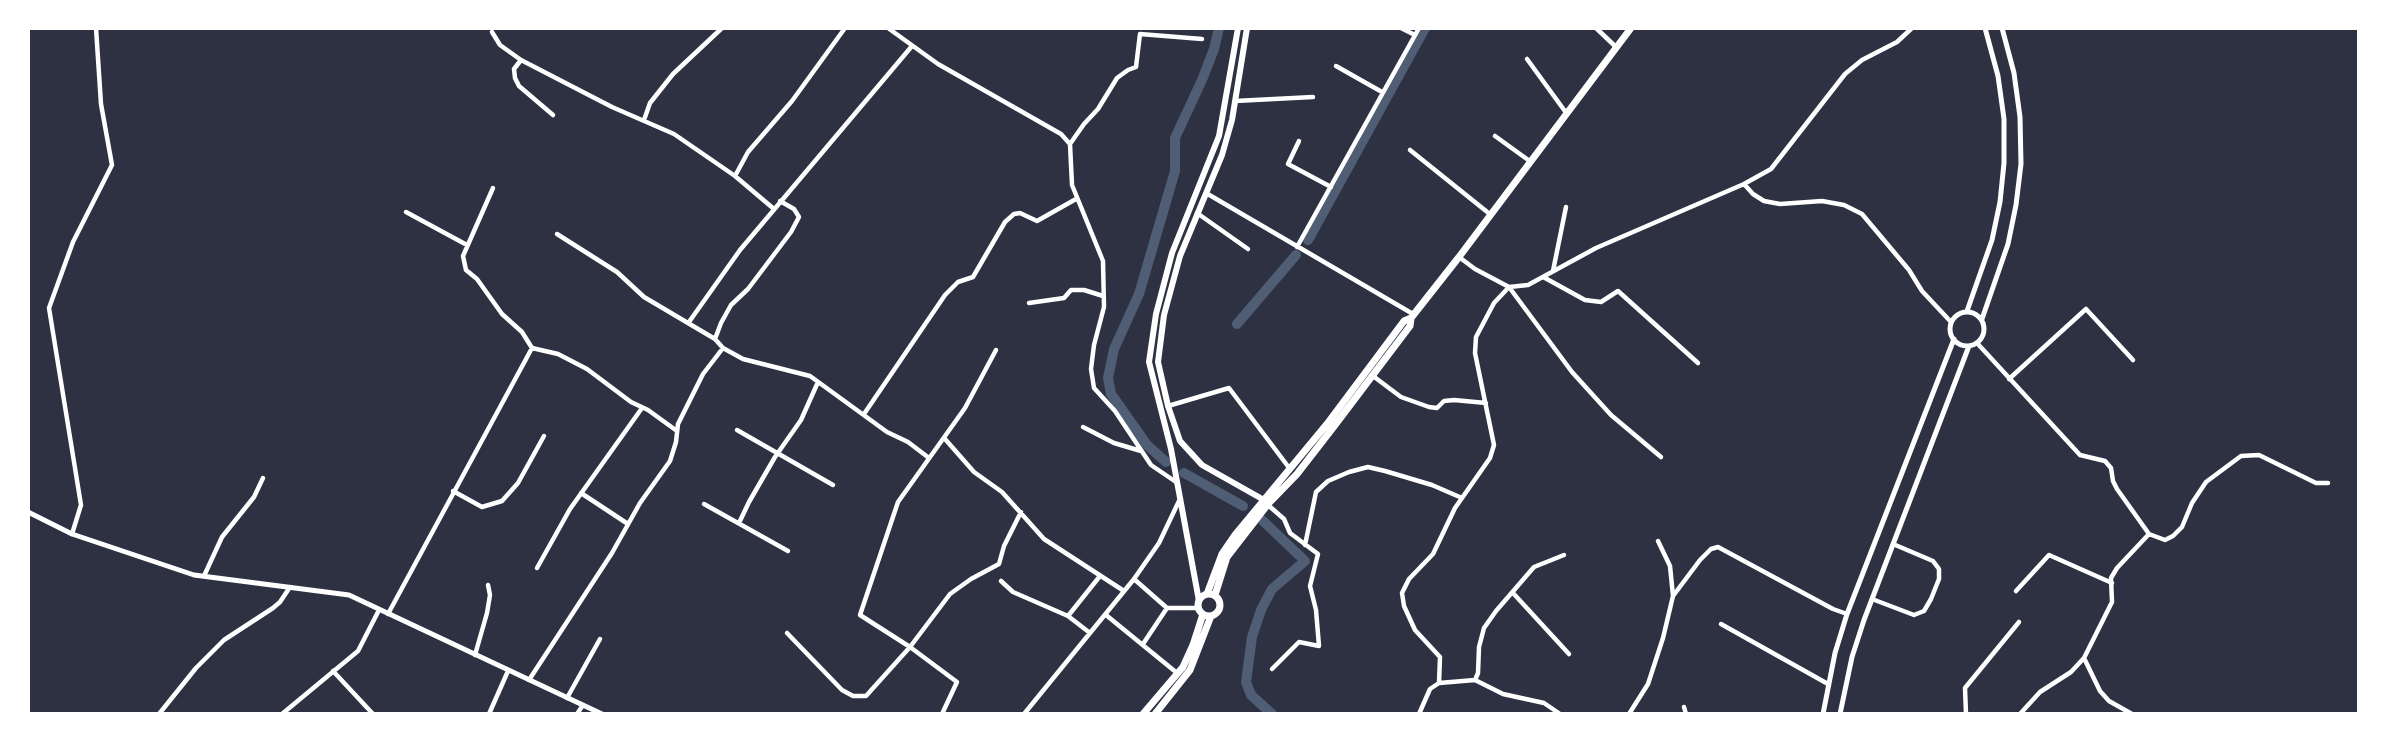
<!DOCTYPE html>
<style>
body{margin:0}
#map{position:relative;width:2387px;height:742px;overflow:hidden;background:#2d3142;font-family:Quicksand,sans-serif}
canvas{display:block}
.frame{position:absolute;inset:0;border:30px solid #fff;pointer-events:none}
</style>
<div id="map">
<canvas width="2387" height="742"></canvas>
<div class="frame"></div>
</div>
<script>
const c = document.querySelector('canvas').getContext('2d');
c.lineJoin = 'round';
function poly(rows) {
  const path = new Path2D();
  for (const r of rows) {
    if (r.length === 3) {
      path.moveTo(r[0] + r[2], r[1]);
      path.arc(r[0], r[1], r[2], 0, 2 * Math.PI);
      continue;
    }
    path.moveTo(r[0], r[1]);
    for (let i = 2; i < r.length; i += 2) path.lineTo(r[i], r[i + 1]);
  }
  return path;
}
function strokePath(path, color, width, dash) {
  c.strokeStyle = color;
  c.lineWidth = width;
  c.lineCap = dash ? 'butt' : 'round';
  c.setLineDash(dash || []);
  c.stroke(path);
}
const canal = poly([
 [1308,240,1425,28],
 [1237,324,1296,255],
 [1166,462,1147,445,1111,394,1108,378,1114,349,1139,294,1175,171,1175,138,1202,80,1214,49,1219,28],
 [1184,473,1243,506],
 [1263,521,1305,561,1272,589,1261,610,1252,637,1246,682,1251,695,1272,714]
]);
const minor = poly([
 [888,28,938,64,1061,134,1070,144,1072,185,1103,261,1104,307,1094,345,1091,369,1094,388,1115,411,1151,465,1176,482],
 [1401,28,1415,35],
 [1596,28,1616,47],
 [492,32,500,45,521,60,612,107,674,134,735,176,774,209],
 [1527,59,1567,114],
 [521,60,514,69,515,78,519,86,553,115],
 [1336,66,1382,92],
 [1235,101,1313,97],
 [644,120,650,103,673,74,722,28],
 [1495,136,1531,162],
 [1299,141,1288,164,1331,187],
 [1070,144,1084,124,1098,109,1117,78,1128,70,1136,67,1140,34,1202,39],
 [1410,150,1491,215],
 [735,176,748,152,792,101,845,28],
 [1744,184,1753,194,1764,201,1780,204,1822,201,1844,205,1862,214,1909,270,1922,291,1951,322],
 [493,188,463,256,466,270,477,279,502,314,522,332,532,348,558,354,587,369,631,402,648,410,677,431],
 [1206,193,1413,314],
 [406,212,467,245],
 [1197,213,1248,249],
 [557,234,617,272,644,297,715,339,723,348,743,359,810,376,887,432,908,442,929,458],
 [1297,247,1419,28],
 [1459,257,1475,269,1509,287,1528,285,1596,248,1744,184,1771,169,1845,74,1862,60,1897,42,1912,28],
 [1553,271,1566,207],
 [1545,278,1585,300,1601,302,1618,291,1698,363],
 [1029,303,1064,298,1071,290,1084,290,1103,296],
 [689,322,740,250,912,46],
 [715,339,721,323,731,305,748,289,791,232,799,217,794,209,780,201],
 [1977,343,2080,455,2105,461,2111,468,2113,481,2117,489,2149,534,2165,540,2173,536,2182,527,2192,503,2206,482,2241,456,2259,455,2316,483,2328,483],
 [1373,376,1401,397,1429,407,1437,408,1444,401,1454,400,1486,403],
 [2009,379,2086,309,2133,360],
 [1168,406,1229,388,1290,469],
 [864,414,945,295,958,282,973,277,1005,222,1014,214,1020,213,1037,221,1076,199],
 [1083,427,1114,443,1141,451],
 [737,430,833,485],
 [945,439,974,472,1002,492,1044,539,1124,591],
 [453,491,482,507,502,501,518,483,544,436],
 [581,493,628,524],
 [704,504,788,551],
 [1268,505,1284,519,1290,533,1318,554,1310,586,1316,610,1319,646,1299,642,1272,669],
 [739,523,749,502,775,457,801,420,818,382],
 [72,534,81,505,49,308,73,242,112,165,101,104,96,28],
 [1305,545,1316,492,1328,481,1349,472,1368,467,1385,471,1432,485,1462,498],
 [537,568,570,509,642,408],
 [204,576,222,537,254,497,263,478],
 [1134,579,1167,608],
 [1001,581,1013,592,1068,616,1090,633],
 [2016,591,2049,555,2112,583],
 [1513,593,1569,654],
 [1673,596,1700,560,1711,549,1718,547,1833,609,1847,614],
 [1872,599,1914,615,1924,611,1931,599,1939,579,1939,569,1933,561,1893,544],
 [388,614,532,348],
 [1106,615,1177,673],
 [1068,616,1100,576],
 [1721,624,1828,684],
 [787,633,842,690,853,696,866,696,910,647,950,594,971,579,999,564,1004,546,1021,512],
 [1143,644,1167,608,1199,608],
 [475,655,487,613,490,595,488,585],
 [2084,658,2100,691,2109,701,2132,714],
 [333,671,373,714],
 [529,680,612,553,640,503,670,461,676,442,678,424,703,374,723,348],
 [1475,680,1503,694,1544,703,1560,714],
 [1439,683,1440,657,1415,630,1404,606,1402,593,1409,579,1433,554,1455,508,1490,458,1494,445,1475,353,1476,337,1494,303,1509,287,1572,372,1611,415,1661,457],
 [1439,683,1475,680,1478,673,1479,647,1484,628,1496,611,1534,567,1564,555],
 [567,698,600,639],
 [1684,707,1686,714],
 [159,714,196,668,224,640,273,608,280,602,290,587],
 [282,714,358,651,379,610],
 [489,714,508,671],
 [577,714,583,705],
 [942,714,957,682,910,647,860,615,898,502,965,408,996,350],
 [1024,714,1134,579,1159,543,1179,501],
 [1419,714,1430,689,1439,683],
 [1629,714,1648,684,1663,638,1673,596,1670,566,1658,541],
 [1966,714,1965,688,2019,622],
 [2020,714,2040,692,2071,672,2084,658,2112,602,2111,578,2117,568,2149,534]
]);
const tertiary = poly([
 [1967,311,1992,240,2000,202,2004,163,2004,119,1998,76,1985,28],
 [1967,329,17],
 [1982,319,2008,244,2016,205,2021,164,2020,117,2014,73,2002,28],
 [28,512,72,534,194,575,349,595,602,714],
 [1823,714,1835,653,1847,614,1954,339],
 [1840,714,1852,657,1864,620,1969,346]
]);
const secondary = poly([
 [1247,28,1232,120,1222,155,1180,256,1164,315,1158,362,1168,406,1180,441,1202,465,1264,500],
 [1199,601,1171,449,1149,362,1156,314,1172,253,1219,136,1238,28]
]);
const primary = poly([
 [1207,594,1222,554,1235,535,1327,424,1404,321,1411,318,1459,257,1631,28],
 [1209,605,11],
 [1215,595,1227,557,1268,504,1297,474,1335,425,1410,326,1411,318],
 [1143,714,1183,667,1193,645,1203,614],
 [1155,714,1190,670,1211,616]
]);
strokePath(canal, '#4f5d75', 10);
strokePath(minor, '#fff', 4.5);
strokePath(tertiary, '#fff', 5);
strokePath(secondary, '#fff', 6);
strokePath(primary, '#fff', 7);
</script>
